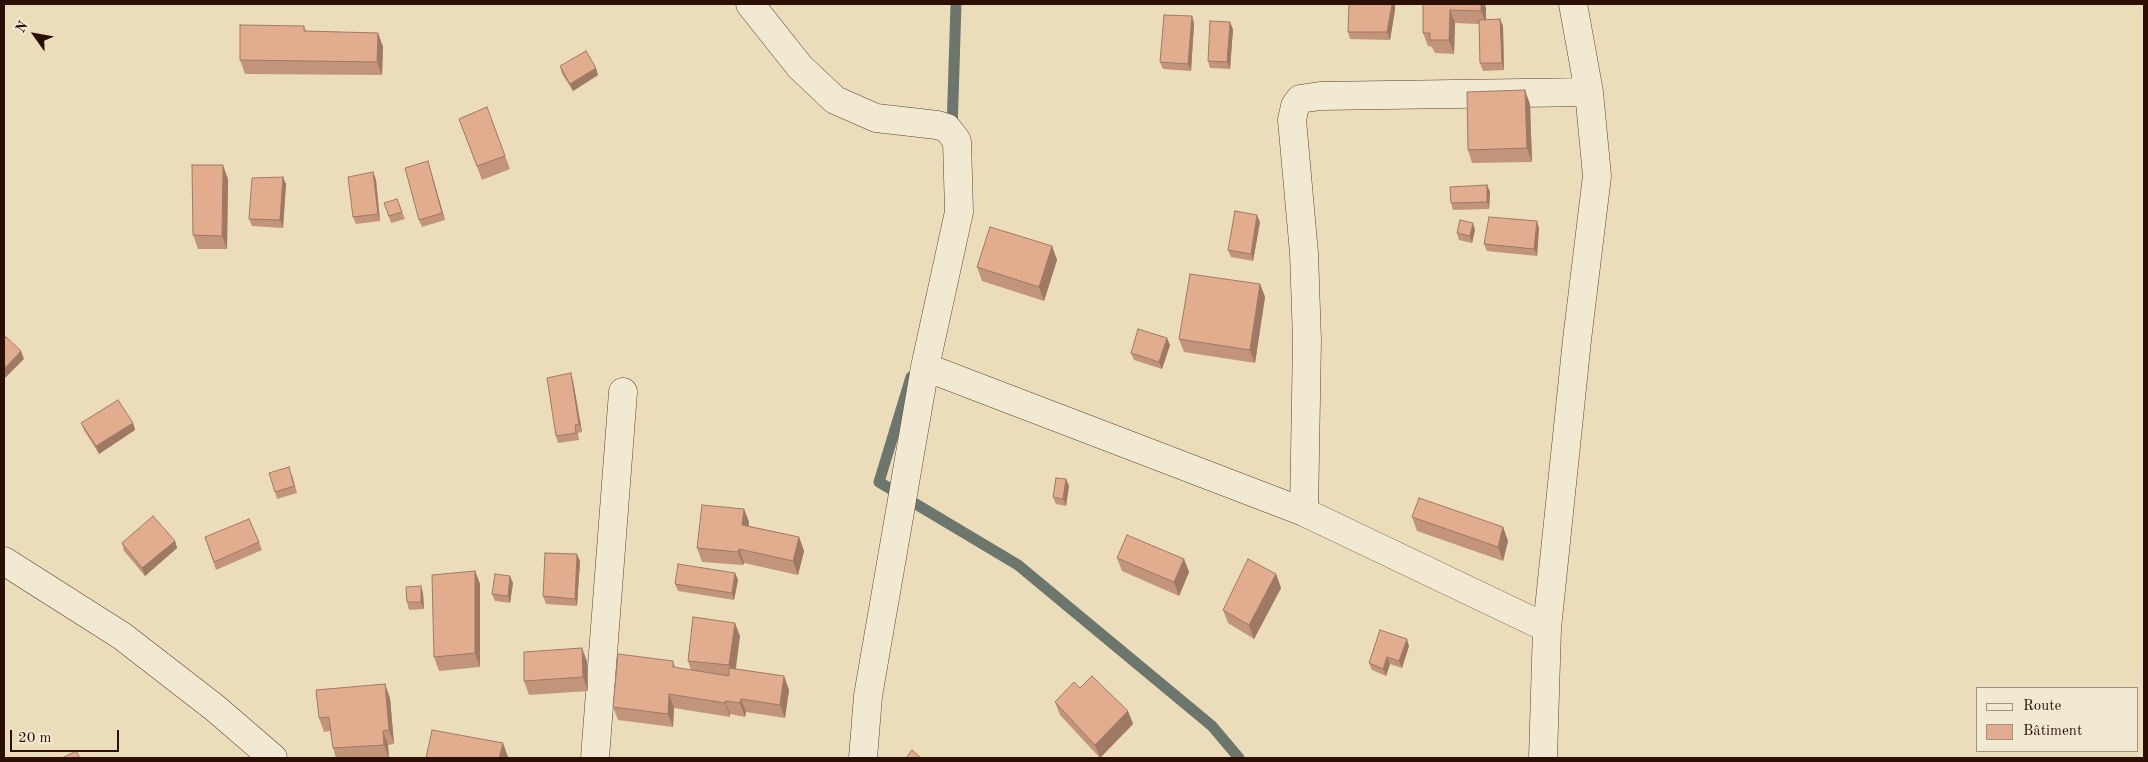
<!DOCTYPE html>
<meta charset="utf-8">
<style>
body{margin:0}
#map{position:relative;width:2148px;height:762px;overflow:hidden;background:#ebddba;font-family:"Old Standard TT",serif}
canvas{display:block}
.frame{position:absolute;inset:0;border:5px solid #2b0f02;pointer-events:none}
.legend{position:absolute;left:1976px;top:687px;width:162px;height:65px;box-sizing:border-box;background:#f2e9d2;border:1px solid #a2927f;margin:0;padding:6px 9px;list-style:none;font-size:15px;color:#2b0f02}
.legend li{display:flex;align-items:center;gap:10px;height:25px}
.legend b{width:25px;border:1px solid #a2927f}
.north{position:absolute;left:10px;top:10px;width:50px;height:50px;-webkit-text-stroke:4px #f2e9d2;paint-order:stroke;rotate:302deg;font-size:14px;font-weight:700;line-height:20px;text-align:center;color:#2b0f02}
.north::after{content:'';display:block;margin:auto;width:18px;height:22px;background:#2b0f02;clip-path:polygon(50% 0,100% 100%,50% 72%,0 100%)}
.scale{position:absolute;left:10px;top:730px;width:109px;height:22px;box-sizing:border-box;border:2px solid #2b0f02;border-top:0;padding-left:6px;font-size:15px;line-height:18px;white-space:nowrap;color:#2b0f02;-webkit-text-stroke:4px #f2e9d2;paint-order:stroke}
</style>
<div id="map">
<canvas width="2148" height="762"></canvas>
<div class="frame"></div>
<ul class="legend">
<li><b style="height:6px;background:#f2e9d2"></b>Route</li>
<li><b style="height:14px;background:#e2ad8f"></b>Bâtiment</li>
</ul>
<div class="north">N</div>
<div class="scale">20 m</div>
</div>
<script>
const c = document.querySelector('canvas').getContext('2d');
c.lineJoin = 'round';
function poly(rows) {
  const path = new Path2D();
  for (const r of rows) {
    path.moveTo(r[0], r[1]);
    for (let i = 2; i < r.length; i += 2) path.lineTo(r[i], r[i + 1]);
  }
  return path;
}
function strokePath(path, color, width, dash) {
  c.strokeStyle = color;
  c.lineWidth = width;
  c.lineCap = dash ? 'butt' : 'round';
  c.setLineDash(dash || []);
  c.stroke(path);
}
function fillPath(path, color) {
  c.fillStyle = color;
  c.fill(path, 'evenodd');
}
const stream = poly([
 [952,131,956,4],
 [911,377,879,482,1018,565,1212,726,1239,758]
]);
const minor = poly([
 [750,4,800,67,835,100,876,118,937,125,947,128,957,141,959,212,925,367,868,696,863,758],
 [925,367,1304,512,1547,628],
 [1304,512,1307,340,1304,253,1292,120,1295,106,1300,99,1320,96,1589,92],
 [4,561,122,636,215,708,273,758],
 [595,758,623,392],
 [1543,758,1547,628,1577,340,1597,176,1589,92,1573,4]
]);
const wall = poly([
 [1423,4,1486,8,1486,20,1500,19,1503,26,1504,70,1483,71,1480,63,1479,24,1455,23,1454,54,1435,53,1432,47,1428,46,1423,33],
 [1395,10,1390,40,1350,39,1348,32],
 [1192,16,1194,24,1191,71,1163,69,1160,62],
 [304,26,306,31,378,33,383,47,382,75,245,74,240,60],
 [1233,29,1230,69,1210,68,1208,61],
 [560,66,598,75,573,91,562,74],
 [1530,104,1532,162,1472,163,1468,150],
 [487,107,510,169,482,180,459,119],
 [428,161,445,220,422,227,419,220],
 [373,172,376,180,380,221,356,224,353,217],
 [283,177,286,184,283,228,252,226,249,219],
 [228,179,227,249,198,249,193,235],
 [1487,185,1490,192,1489,209,1453,210,1451,203],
 [397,199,405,219,391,223,384,203],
 [1260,222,1253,261,1231,257,1228,250],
 [1539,228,1537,256,1487,251,1484,244],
 [1475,230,1472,243,1459,240,1457,233],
 [1052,246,1057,260,1044,301,982,281,977,267],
 [1260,284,1265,297,1255,363,1184,352,1179,339],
 [1170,345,1162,369,1134,360,1131,353],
 [573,381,582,432,578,433,579,440,558,443,556,436],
 [81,423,133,423,135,430,99,454,84,430],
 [292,474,297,493,277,499,275,492],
 [1066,479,1069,486,1066,506,1056,504,1053,497],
 [744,509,749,522,749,526,799,537,804,551,798,575,744,563,743,565,702,562,697,548],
 [1412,517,1503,527,1508,541,1503,561,1417,531],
 [205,537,259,542,262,550,216,570],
 [175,541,177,548,145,576,124,551,122,543],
 [1117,558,1184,559,1189,572,1179,596,1122,571],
 [580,561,577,606,546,604,543,596],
 [475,571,480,584,480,667,439,671,434,657],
 [735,573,738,580,734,600,678,591,675,584],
 [1276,574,1281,588,1254,639,1228,623,1223,610],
 [513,583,510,603,495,601,492,594],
 [423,593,424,609,409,610,407,602],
 [740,636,736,669,784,676,789,690,785,718,746,712,745,717,730,714,730,717,674,708,673,727,618,720,613,707,673,661,675,667,691,670,688,661],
 [1409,646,1402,668,1390,664,1386,676,1372,670,1369,663],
 [587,661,588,691,529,695,524,681],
 [1080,688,1128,711,1133,724,1100,758,1060,715,1055,702],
 [390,698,394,744,388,745,389,758,336,758,333,748,330,731,324,732,319,718]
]);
const shadedWall = poly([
 [1392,4,1395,4,1395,10,1390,40,1387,32],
 [1481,4,1485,4,1486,8,1486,24,1481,11],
 [1450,10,1455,23,1454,54,1449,40],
 [1192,16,1194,24,1191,71,1188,64],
 [1500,19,1503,26,1504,70,1502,63],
 [1230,22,1233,29,1230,69,1227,62],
 [378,33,383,47,382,75,377,62],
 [596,68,598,75,573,91,570,84],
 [1525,90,1530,104,1532,162,1527,148],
 [428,161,430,168,445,220,442,213],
 [223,165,228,179,227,249,222,236],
 [373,172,376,180,380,221,378,214],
 [283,177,286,184,283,228,280,220],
 [1487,185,1490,192,1489,209,1487,202],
 [1257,215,1260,222,1253,261,1251,254],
 [1537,221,1539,228,1537,256,1534,249],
 [1473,223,1475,230,1472,243,1470,236],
 [1052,246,1057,260,1044,301,1039,287],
 [1260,284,1265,297,1255,363,1250,350],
 [1167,338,1170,345,1162,369,1159,362],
 [21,351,24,359,4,379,4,369],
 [571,373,573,381,582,432,579,424],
 [133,423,135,430,99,454,96,446],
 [1066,479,1069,486,1066,506,1063,499],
 [744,509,749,522,747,539,742,525],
 [1503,527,1508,541,1503,561,1498,547],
 [799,537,804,551,798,575,793,561],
 [175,541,177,548,145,576,142,568],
 [739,549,744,563,743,565,738,552],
 [577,554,580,561,577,606,575,599],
 [1184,559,1189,572,1179,596,1174,582],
 [475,571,480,584,480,667,475,653],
 [735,573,738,580,734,600,732,593],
 [1276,574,1281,588,1254,639,1249,625],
 [510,576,513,583,510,603,508,596],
 [421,586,423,593,424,609,421,602],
 [735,623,740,636,734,679,729,665],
 [1407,639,1409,646,1402,668,1399,661],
 [582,648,587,661,588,691,583,677],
 [1387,657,1390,664,1386,676,1383,669],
 [784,676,789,690,785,718,780,705],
 [385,684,390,698,394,744,389,730],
 [669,694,674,708,673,727,668,714],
 [741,699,746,712,745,717,740,703],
 [725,701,730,714,730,717,725,703],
 [1128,711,1133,724,1100,758,1095,745],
 [383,731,388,745,389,758,384,745],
 [503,743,508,757,508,758,499,758]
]);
const building = poly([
 [1349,4,1392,4,1387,32,1348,32,1349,4],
 [1423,4,1481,4,1481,11,1450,10,1449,40,1430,40,1430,33,1423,33,1423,4],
 [1164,15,1192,16,1188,64,1160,62,1164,15],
 [1500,19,1502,63,1480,63,1479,20,1500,19],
 [1210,21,1230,22,1227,62,1208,61,1210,21],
 [240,25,304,26,304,31,378,33,377,62,240,60,240,25],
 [586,51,596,68,570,84,560,66,586,51],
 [1525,90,1527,148,1468,150,1467,92,1525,90],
 [487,107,505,156,477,166,459,119,487,107],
 [428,161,442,213,419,220,405,168,428,161],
 [192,165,223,165,222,236,193,235,192,165],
 [373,172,378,214,353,217,348,177,373,172],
 [283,177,280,220,249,219,252,178,283,177],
 [1487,185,1487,202,1451,203,1450,187,1487,185],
 [397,199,402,212,389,216,384,203,397,199],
 [1235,211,1257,215,1251,254,1228,250,1235,211],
 [1489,217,1537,221,1534,249,1484,244,1489,217],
 [1460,220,1473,223,1470,236,1457,233,1460,220],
 [990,227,1052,246,1039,287,977,267,990,227],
 [1190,274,1260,284,1250,350,1179,339,1190,274],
 [1138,329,1167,338,1159,362,1131,353,1138,329],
 [6,337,21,351,4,369,4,339,6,337],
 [571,373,579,424,575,425,576,433,556,436,547,378,571,373],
 [118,400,133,423,96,446,81,423,118,400],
 [289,467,294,486,275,492,269,473,289,467],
 [1056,478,1066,479,1063,499,1053,497,1056,478],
 [1419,498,1503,527,1498,547,1412,517,1419,498],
 [702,505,744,509,742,525,799,537,793,561,739,549,738,552,697,548,702,505],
 [153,516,175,541,142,568,122,543,153,516],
 [249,519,259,542,214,562,205,537,249,519],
 [1127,535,1184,559,1174,582,1117,558,1127,535],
 [545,553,577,554,575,599,543,596,545,553],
 [1248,559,1276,574,1249,625,1223,610,1248,559],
 [678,564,735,573,732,593,675,584,678,564],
 [475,571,475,653,434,657,432,575,475,571],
 [495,574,510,576,508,596,492,594,495,574],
 [421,586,421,602,407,602,406,587,421,586],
 [693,617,735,623,729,665,688,661,693,617],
 [1380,630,1407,639,1399,661,1387,657,1383,669,1369,663,1380,630],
 [582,648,583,677,524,681,524,652,582,648],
 [618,654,673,661,673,667,729,676,729,668,784,676,780,705,741,699,740,703,725,701,725,703,669,694,668,714,613,707,618,654],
 [1092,676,1128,711,1095,745,1055,702,1074,682,1080,688,1092,676],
 [385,684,389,730,383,731,384,745,333,748,329,717,319,718,316,690,385,684],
 [432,730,503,743,499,758,426,758,432,730],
 [912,750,921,758,906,758,912,750],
 [76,751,80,758,62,758,76,751]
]);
strokePath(stream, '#6c766c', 11);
strokePath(minor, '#5b4230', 29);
strokePath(minor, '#f2e9d2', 28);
fillPath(wall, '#c2957b');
fillPath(shadedWall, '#9e7964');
fillPath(building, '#e2ad8f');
strokePath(building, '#9e7964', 1);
</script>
